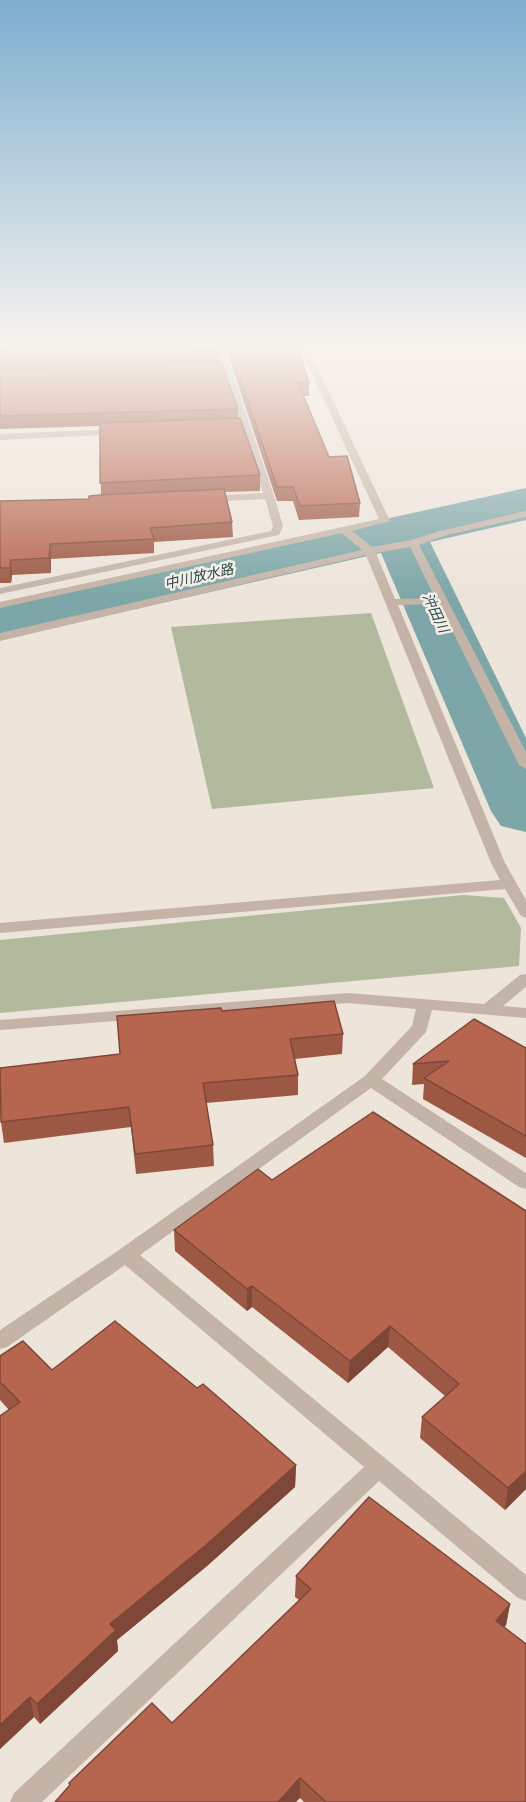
<!DOCTYPE html>
<meta charset="utf-8">
<style>
body{margin:0}
canvas{display:block;background:#ede4da}
</style>
<canvas width="526" height="1802"></canvas>
<script>
const c = document.querySelector('canvas').getContext('2d');
c.lineJoin = 'round';
function fillPath(path, color) {
  c.fillStyle = color;
  c.fill(path, 'evenodd');
}
function poly(rows) {
  const path = new Path2D();
  for (const r of rows) {
    path.moveTo(r[0], r[1]);
    for (let i = 2; i < r.length; i += 2) path.lineTo(r[i], r[i + 1]);
  }
  return path;
}
function strokePath(path, color, width, dash) {
  c.strokeStyle = color;
  c.lineWidth = width;
  c.lineCap = dash ? 'butt' : 'round';
  c.setLineDash(dash || []);
  c.stroke(path);
}
function label(font, color, halo, rows, align = 'center') {
  c.font = font + ' Figtree,"Noto Sans JP",sans-serif';
  c.lineWidth = 5;
  c.setLineDash([]);
  c.textBaseline = 'middle';
  c.strokeStyle = halo;
  c.fillStyle = color;
  for (const [text, x, y, turn = 0] of rows) {
    c.save();
    c.translate(x, y);
    c.rotate((+turn || 0) * Math.PI / 180);
    c.textAlign = isNaN(turn) ? turn : align;
    if (halo) c.strokeText(text, 0, 0);
    c.fillText(text, 0, 0);
    c.restore();
  }
}
const green = poly([
 [371,613,434,788,212,809,171,627],
 [463,895,504,898,521,928,519,966,0,1013,0,940]
]);
const river = poly([
 [526,488,526,520,430,542,526,738,526,832,501,826,491,811,381,553,0,640,0,604,526,488]
]);
const minor = poly([
 [215,346,223,346,274,496,283,526,279,535,0,594,0,588,271,531,273,526,265,499,206,502,201,499,206,496,263,493,215,346],
 [299,346,307,346,390,521,352,531,372,547,411,540,440,531,526,511,526,517,447,535,419,545,526,752,526,769,519,765,439,604,398,605,505,863,526,900,526,918,521,916,505,889,0,933,0,923,500,880,491,863,366,555,0,641,0,633,362,550,342,533,0,608,0,602,379,519,299,346],
 [410,547,435,598,395,599,376,553,410,547],
 [120,429,123,430,123,434,0,440,0,434,120,429],
 [526,974,526,987,503,1006,526,1008,526,1018,432,1010,426,1032,382,1079,526,1173,526,1189,519,1187,371,1088,140,1255,526,1575,526,1601,518,1598,379,1481,42,1802,10,1802,14,1793,364,1467,125,1265,7,1347,0,1349,0,1330,119,1250,365,1076,412,1026,416,1009,348,1003,0,1030,0,1020,348,993,484,1004,520,975,526,974]
]);
const wall = poly([
 [0,346,219,352,219,362,238,409,238,418,260,475,260,491,225,492,232,522,233,537,154,542,154,553,51,559,51,573,12,575,11,583,0,583,0,501,89,499,101,495,100,426,0,429],
 [225,346,297,346,309,383,309,396,303,396,329,457,360,503,359,517,299,520,293,501,277,501],
 [222,1011,343,1034,342,1054,295,1059,298,1075,298,1095,206,1103,213,1145,214,1166,136,1174,131,1127,4,1143,1,1122,120,1054],
 [526,1048,526,1158,423,1099,424,1084,412,1085,413,1064],
 [373,1112,526,1489,505,1510,420,1438,422,1417,445,1396,388,1347,348,1383,252,1307,247,1311,175,1251,174,1230,272,1180],
 [0,1356,52,1370,197,1388,296,1465,295,1487,207,1566,117,1640,118,1651,40,1724,34,1717,0,1749,9,1410,0,1400],
 [296,1576,510,1604,506,1625,504,1627,526,1802,304,1802,300,1798,69,1787,69,1783,172,1723,299,1600,295,1597]
]);
const shadedWall = poly([
 [50,544,51,559,51,573,49,558],
 [11,560,12,575,11,583,10,568],
 [252,1286,252,1307,247,1311,247,1289],
 [390,1326,388,1347,348,1383,350,1361],
 [296,1465,295,1487,207,1566,117,1640,118,1651,40,1724,37,1704,110,1624],
 [526,1471,526,1489,505,1510,508,1488],
 [510,1604,506,1625,493,1641,496,1621],
 [30,1697,34,1717,0,1749,0,1725],
 [300,1778,300,1798,296,1802,278,1802]
]);
const building = poly([
 [0,346,217,346,219,352,0,358,0,346],
 [229,346,297,346,309,383,298,383,329,457,347,456,360,503,300,506,293,487,277,487,229,346],
 [221,362,238,409,0,416,0,369,221,362],
 [240,418,260,475,100,483,100,423,240,418],
 [224,489,232,522,150,528,154,539,50,544,49,558,11,560,10,568,0,568,0,501,89,499,89,496,100,495,224,489],
 [334,1001,343,1034,290,1039,298,1075,203,1083,213,1145,135,1154,129,1107,1,1122,0,1068,120,1054,117,1016,221,1008,222,1011,334,1001],
 [474,1019,526,1048,526,1136,424,1078,449,1061,413,1064,474,1019],
 [373,1112,526,1211,526,1471,508,1488,422,1417,459,1384,390,1326,350,1361,252,1286,247,1289,174,1230,258,1169,272,1180,373,1112],
 [115,1321,197,1388,203,1384,296,1465,206,1545,110,1624,116,1630,37,1704,30,1697,0,1725,0,1416,20,1402,0,1382,0,1356,23,1341,52,1370,115,1321],
 [369,1497,510,1604,496,1621,526,1644,526,1802,326,1802,300,1778,278,1802,55,1802,70,1785,69,1783,152,1703,172,1723,311,1589,296,1576,369,1497]
]);
const farWaternames = [
 ["中川放水路",199,577,-13],
 ["沖田川",435,613,65]
];
fillPath(green, '#b1ba9c');
fillPath(river, '#7ca6a7');
fillPath(minor, '#c4b4a7');
fillPath(wall, '#9d5844');
fillPath(shadedWall, '#7f4737');
fillPath(building, '#b6664f');
strokePath(building, '#7f4737', 1.5);
const sky = c.createLinearGradient(0, 0, 0, 598);
sky.addColorStop(0, '#7daece');
sky.addColorStop(0.58, '#f7f3ee');
sky.addColorStop(1, '#f7f3ee00');
c.fillStyle = sky;
c.fillRect(0, 0, 526, 598);
label('italic 14px', '#224b4d', '#f6eee5', farWaternames);
</script>
